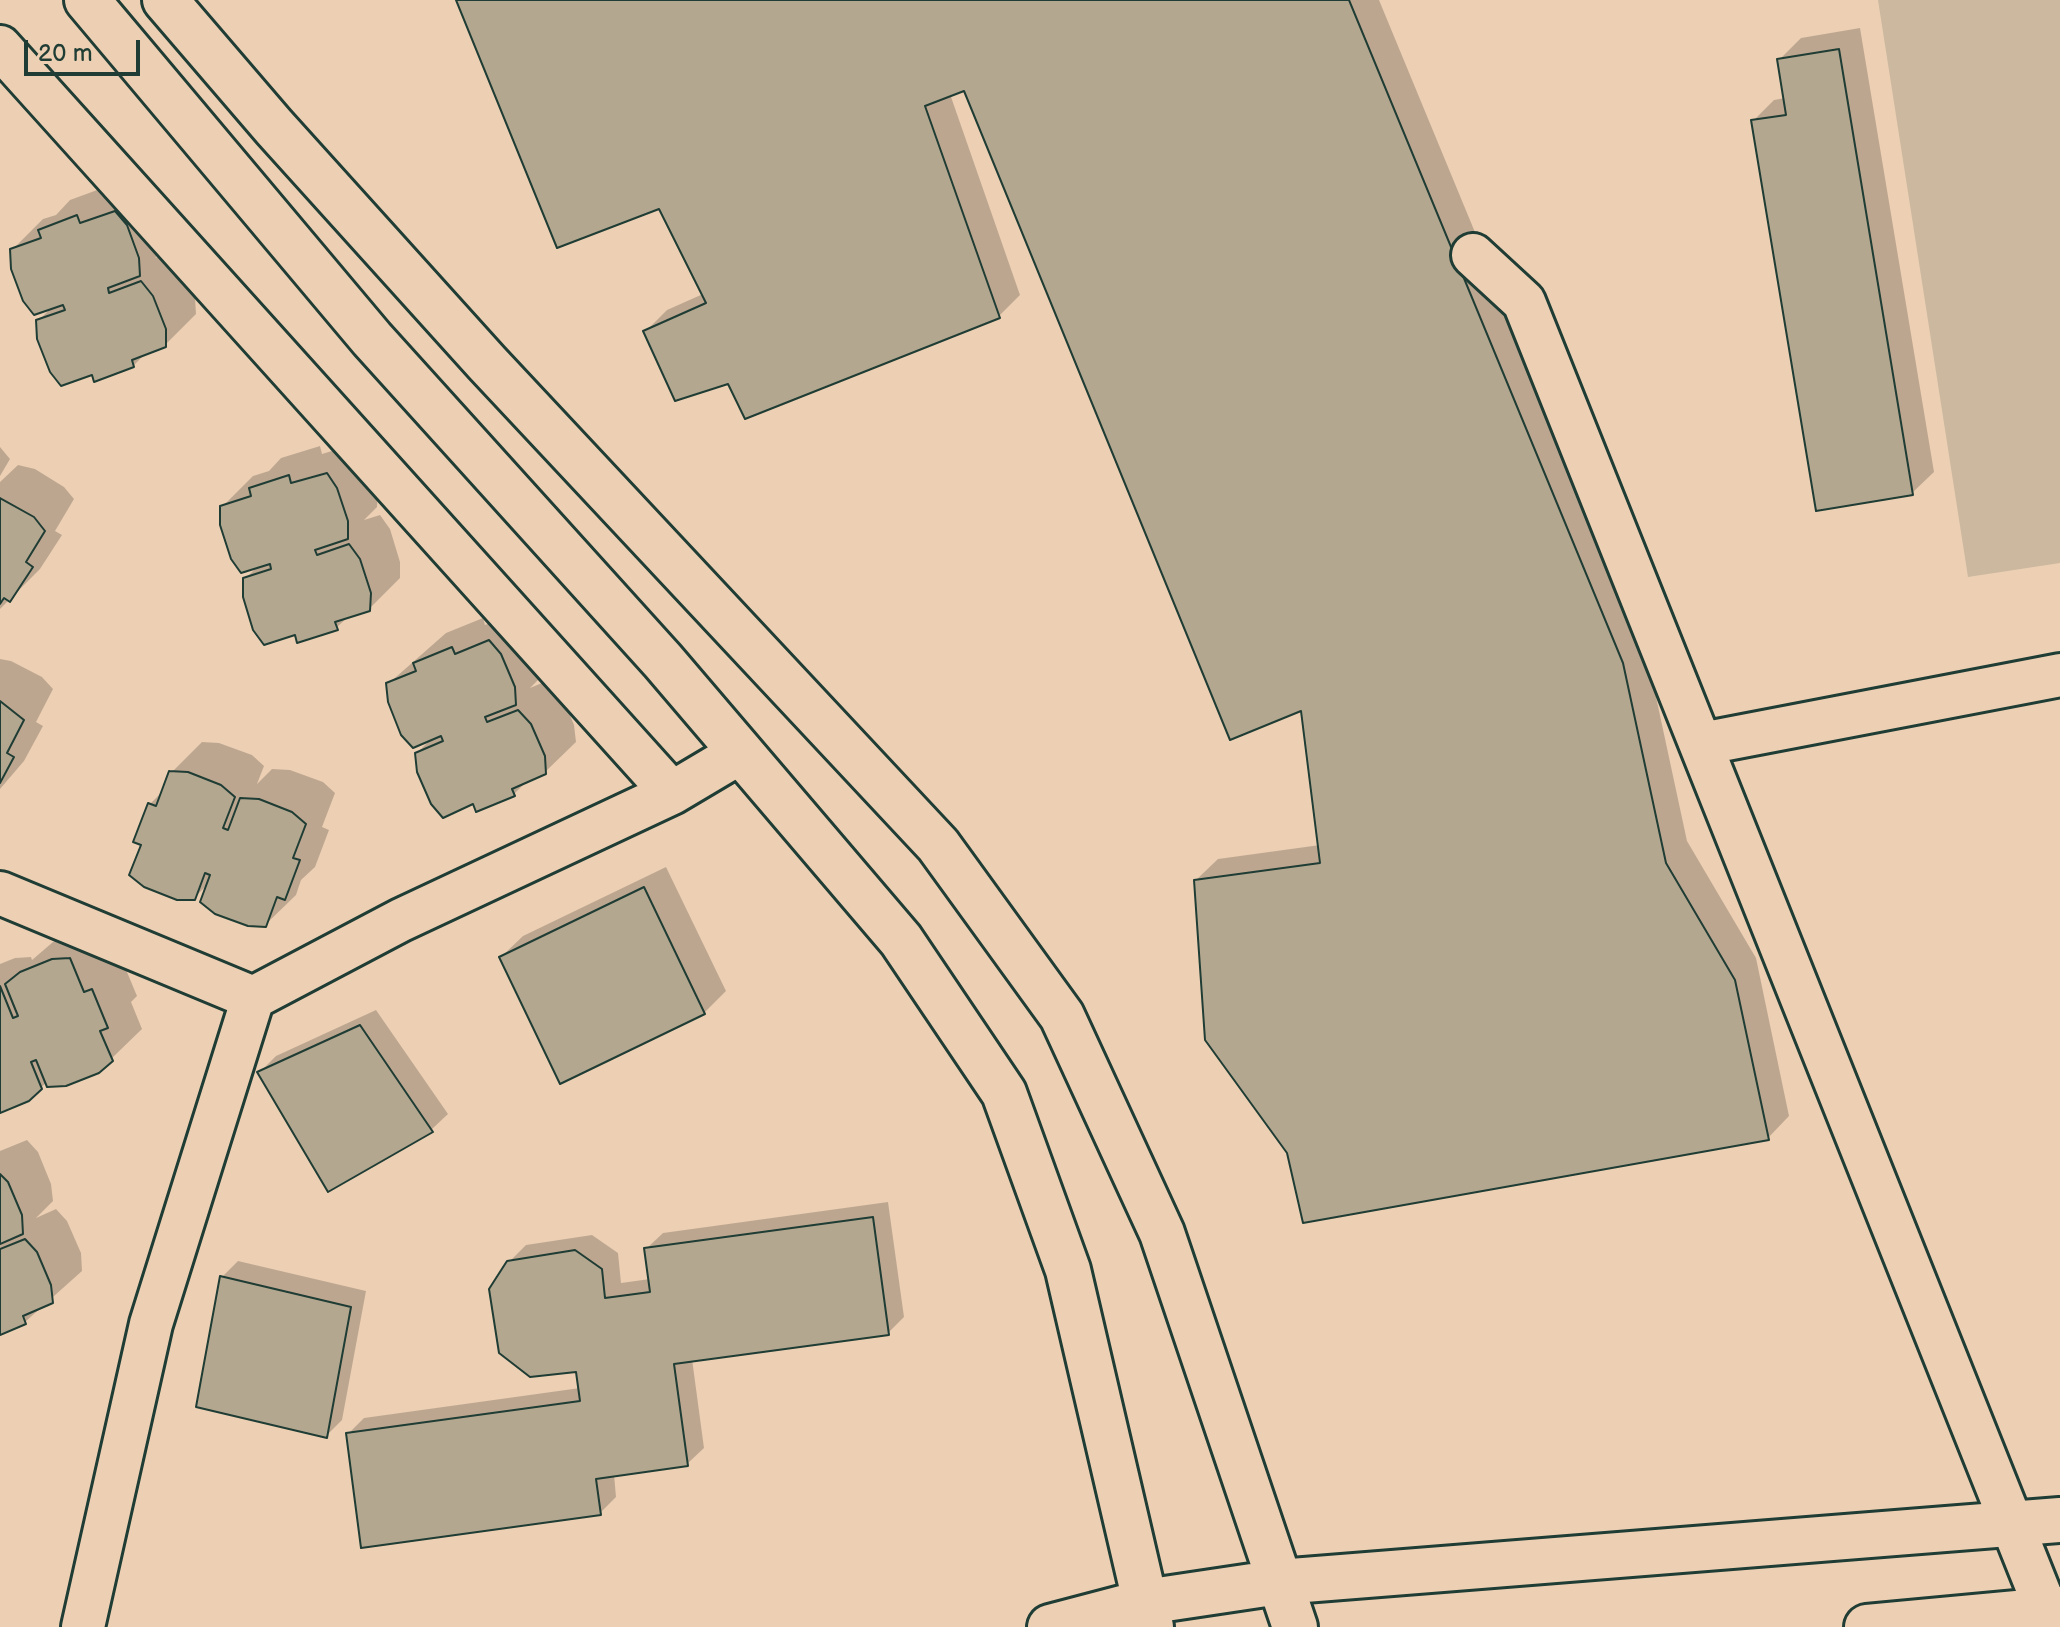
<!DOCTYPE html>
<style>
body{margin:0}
#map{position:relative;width:2060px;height:1627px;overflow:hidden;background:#edd0b4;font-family:"Balsamiq Sans",sans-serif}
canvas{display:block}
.scale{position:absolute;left:24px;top:40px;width:116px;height:36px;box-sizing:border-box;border:4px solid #1f3d34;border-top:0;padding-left:10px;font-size:24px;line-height:28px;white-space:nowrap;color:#1f3d34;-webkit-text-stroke:6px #edd0b4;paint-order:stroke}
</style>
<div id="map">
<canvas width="2060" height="1627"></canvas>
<div class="scale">20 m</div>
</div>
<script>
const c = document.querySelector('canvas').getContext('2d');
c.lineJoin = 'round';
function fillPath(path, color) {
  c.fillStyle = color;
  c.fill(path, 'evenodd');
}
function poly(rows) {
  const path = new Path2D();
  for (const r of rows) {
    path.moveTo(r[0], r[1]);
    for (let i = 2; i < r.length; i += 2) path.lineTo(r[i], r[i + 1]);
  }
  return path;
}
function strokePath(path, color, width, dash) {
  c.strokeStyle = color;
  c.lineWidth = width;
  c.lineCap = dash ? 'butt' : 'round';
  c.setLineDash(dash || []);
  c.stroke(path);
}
const green = poly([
 [1878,0,2060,0,2060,563,1968,577]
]);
const shadow = poly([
 [458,0,1379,0,1644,641,1687,841,1756,958,1789,1116,1768,1138,1288,1152,1196,880,1218,859,1320,845,1303,709,965,89,950,94,1020,295,999,316,729,382,646,331,667,310,703,294,660,207],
 [1860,28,1934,472,1912,493,1753,121,1774,100,1785,98,1779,60,1801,38],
 [108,186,169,244,155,258,172,252,183,266,195,298,196,314,165,345,147,352,133,366,38,321,53,306,12,250,43,219,56,215,70,200],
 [358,443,378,490,377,507,364,520,380,515,390,529,400,562,400,578,369,609,349,616,336,628,296,632,245,579,258,566,222,507,253,476,269,471,281,458,320,446,322,454],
 [0,447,10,459,0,476],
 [18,465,35,469,64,487,74,499,55,531,62,535,40,569,0,609,0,482],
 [520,610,546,672,530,688,549,680,561,693,574,725,576,742,545,772,529,779,514,794,474,802,417,753,433,737,388,684,446,633,483,618,485,625],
 [0,659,11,661,42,677,53,689,36,722,43,726,24,761,0,789],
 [202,742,219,743,252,755,264,766,257,784,272,769,290,770,323,782,335,793,322,827,329,830,315,867,301,880,296,895,265,925,209,883,194,898,143,844,150,804,165,789,171,773],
 [666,867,726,991,704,1013,501,957,523,936],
 [84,930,122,960,137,996,131,1002,142,1029,111,1059,47,1082,28,1099,0,1111,0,964,15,958,31,957,32,960,53,942],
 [376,1010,448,1114,431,1130,259,1073,276,1056],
 [27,1140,38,1152,51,1184,53,1201,36,1218,56,1209,67,1221,81,1253,82,1271,25,1322,0,1332,0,1151],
 [888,1202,904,1317,888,1333,692,1359,704,1448,687,1464,614,1474,616,1497,600,1513,348,1434,364,1418,580,1388,577,1370,509,1262,526,1245,592,1235,618,1253,621,1283,650,1279,646,1249,663,1233],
 [238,1261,366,1291,342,1420,326,1436,222,1277]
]);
const building = poly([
 [456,0,1349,0,1623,663,1666,863,1735,980,1769,1140,1303,1223,1287,1153,1205,1040,1194,880,1320,863,1301,711,1230,740,964,91,925,106,1000,318,745,419,728,384,675,401,643,331,706,303,659,209,557,248,456,0],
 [1839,49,1913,495,1816,511,1751,120,1786,115,1777,59,1839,49],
 [115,211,127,225,139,258,140,276,108,288,109,293,141,281,153,296,166,329,166,347,132,360,134,367,94,382,92,375,61,386,50,372,37,339,36,320,65,310,63,305,34,315,23,301,11,269,10,249,41,238,38,230,77,215,80,223,115,211],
 [327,473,337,488,348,521,348,539,315,550,317,555,349,544,360,559,371,593,370,611,335,622,338,630,297,643,295,635,264,645,253,630,243,597,243,578,271,569,270,564,241,573,231,559,220,525,220,506,251,496,249,488,289,475,291,483,327,473],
 [0,498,34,517,45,531,26,562,33,567,10,602,4,598,0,604,0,498],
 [489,640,501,654,515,687,516,705,485,717,487,722,518,710,531,724,545,756,546,774,512,789,515,796,476,812,473,804,443,818,431,804,417,772,415,753,443,741,441,736,413,748,401,735,388,702,386,683,416,671,413,663,452,647,455,654,489,640],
 [0,701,24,720,7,753,14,757,0,783,0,701],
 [169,771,188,772,221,785,235,797,223,828,228,830,240,798,259,799,292,812,306,824,293,858,300,860,285,900,277,897,266,927,248,926,215,914,200,902,210,875,205,873,195,900,177,900,144,887,129,875,141,845,133,842,148,803,156,806,169,771],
 [644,887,705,1014,560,1084,499,957,644,887],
 [70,958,84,992,92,989,108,1028,100,1031,113,1061,99,1073,66,1086,47,1087,36,1060,31,1062,42,1089,29,1101,0,1113,0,986,13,1018,18,1016,5,984,20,972,52,959,70,958],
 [360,1025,433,1132,328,1192,257,1072,360,1025],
 [0,1174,8,1182,22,1215,23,1234,0,1244,0,1174],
 [873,1217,889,1335,674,1364,688,1466,596,1479,601,1515,361,1548,346,1433,580,1401,576,1372,530,1377,499,1353,489,1289,507,1261,575,1250,602,1269,605,1298,650,1292,644,1248,873,1217],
 [25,1239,37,1252,51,1285,53,1303,23,1316,26,1324,0,1335,0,1249,25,1239],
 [220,1276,351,1307,327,1438,196,1407,220,1276]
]);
const street = poly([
 [0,47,672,793],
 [1473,255,1524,302,2053,1627],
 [1701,744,2060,675],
 [0,893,253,998],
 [83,1627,151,1324,253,998,401,920,672,793,741,752]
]);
const secondary = poly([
 [87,0,372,339,663,661,901,940,1004,1093,1068,1270,1151,1627],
 [165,0,274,127,487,363,938,845,1062,1016,1162,1233,1295,1627],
 [1050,1627,1145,1602,1279,1582,2060,1520],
 [1867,1627,2060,1609]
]);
fillPath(green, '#cbb89f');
fillPath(shadow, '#0003');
fillPath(building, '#b4a790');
strokePath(building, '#1f3d34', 2);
strokePath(street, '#1f3d34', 48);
strokePath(secondary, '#1f3d34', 50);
strokePath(street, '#edd0b4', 42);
strokePath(secondary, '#edd0b4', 44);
</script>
